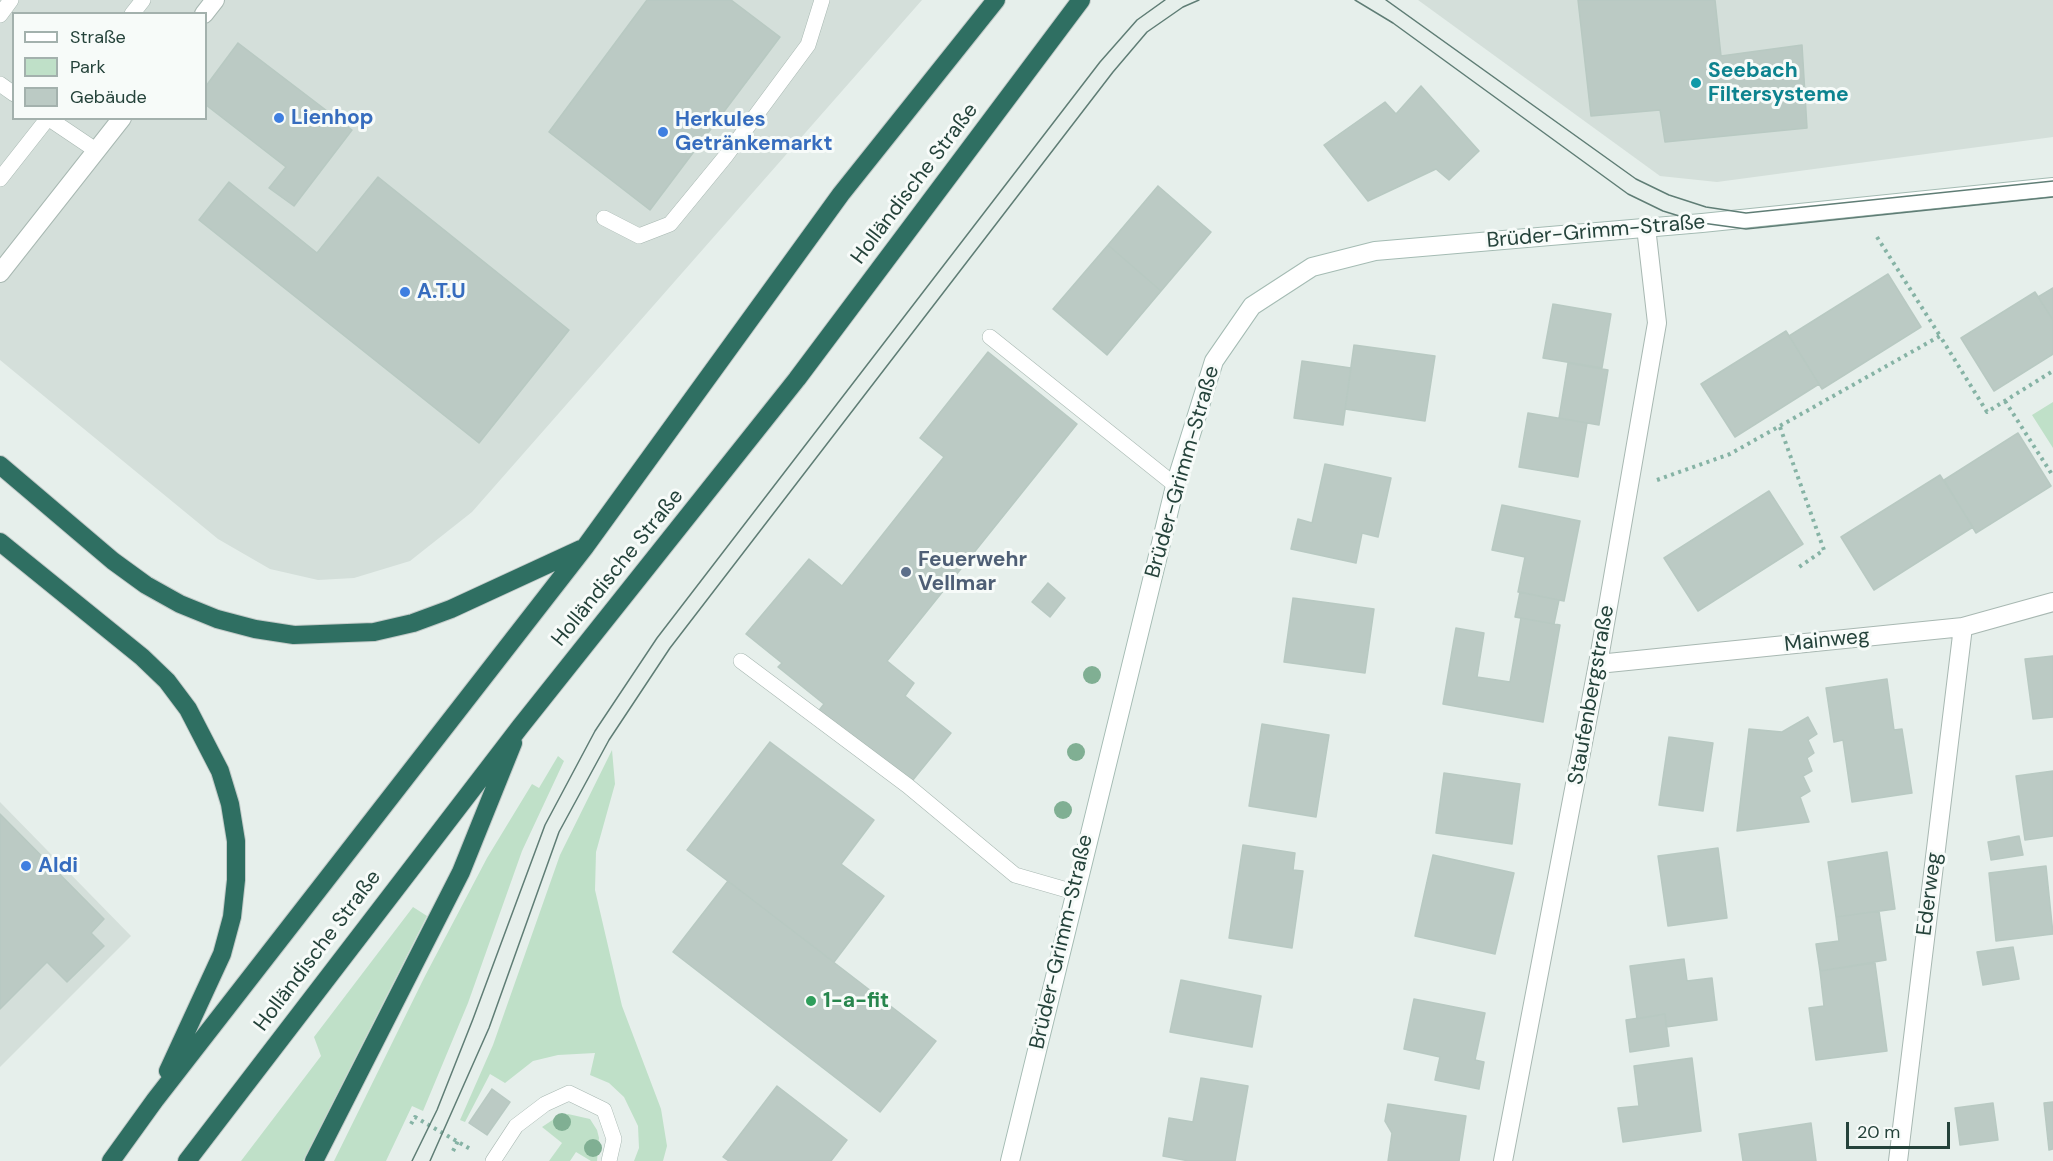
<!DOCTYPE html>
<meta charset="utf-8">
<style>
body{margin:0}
#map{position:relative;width:2053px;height:1161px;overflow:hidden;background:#e6efeb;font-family:"DM Sans",sans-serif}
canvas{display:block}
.legend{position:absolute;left:12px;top:12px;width:195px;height:108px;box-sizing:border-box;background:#f7fbf9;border:2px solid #a3b1ad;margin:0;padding:8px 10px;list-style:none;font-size:18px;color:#24423a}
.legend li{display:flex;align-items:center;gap:12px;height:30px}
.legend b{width:30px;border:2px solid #a3b1ad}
.scale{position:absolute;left:1846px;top:1122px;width:104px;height:27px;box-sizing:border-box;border:3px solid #24423a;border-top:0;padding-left:8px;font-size:18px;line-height:21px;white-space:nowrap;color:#24423a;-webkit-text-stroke:4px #f7fbf9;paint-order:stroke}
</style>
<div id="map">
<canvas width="2053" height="1161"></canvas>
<ul class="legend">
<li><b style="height:8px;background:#fff"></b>Straße</li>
<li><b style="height:16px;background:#bfe0c8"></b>Park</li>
<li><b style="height:16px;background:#bbcac4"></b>Gebäude</li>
</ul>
<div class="scale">20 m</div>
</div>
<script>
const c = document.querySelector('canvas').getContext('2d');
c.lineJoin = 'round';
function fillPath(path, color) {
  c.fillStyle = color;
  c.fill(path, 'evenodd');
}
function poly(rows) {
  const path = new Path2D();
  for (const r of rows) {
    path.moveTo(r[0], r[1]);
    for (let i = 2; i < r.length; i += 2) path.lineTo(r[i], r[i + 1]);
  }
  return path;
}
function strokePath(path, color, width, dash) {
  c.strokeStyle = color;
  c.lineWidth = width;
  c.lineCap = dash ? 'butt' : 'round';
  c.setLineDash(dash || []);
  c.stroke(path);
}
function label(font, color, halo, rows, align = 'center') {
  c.font = font + ' "DM Sans",sans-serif';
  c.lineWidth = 6;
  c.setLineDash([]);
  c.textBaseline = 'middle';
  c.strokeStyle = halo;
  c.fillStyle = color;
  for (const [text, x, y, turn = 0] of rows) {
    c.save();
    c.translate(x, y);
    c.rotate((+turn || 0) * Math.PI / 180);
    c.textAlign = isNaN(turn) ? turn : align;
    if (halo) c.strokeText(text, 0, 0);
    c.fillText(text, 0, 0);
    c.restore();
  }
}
const built = poly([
 [0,0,922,0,472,512,410,561,354,578,318,580,270,569,218,539,0,360],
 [14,14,206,14,206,118,14,118],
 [1418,0,2053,0,2053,137,1717,182,1660,176],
 [0,802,131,936,0,1067]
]);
const green = poly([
 [2053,402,2053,448,2032,415],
 [612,750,615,784,596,852,595,890,622,1006,661,1109,667,1146,663,1161,634,1161,639,1148,638,1126,624,1097,609,1083,590,1075,595,1053,558,1055,533,1061,505,1083,490,1074,465,1122,460,1120,493,1045,560,855],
 [558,756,564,761,522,851,468,1003,423,1111,412,1106,386,1161,334,1161,425,976,487,858,532,784,539,788],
 [413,907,427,916,303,1161,241,1161,321,1056,314,1037],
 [568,1114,590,1119,597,1130,599,1138,597,1161,591,1161,576,1152,570,1161,549,1161,562,1143,542,1127,557,1117]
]);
const building = poly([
 [647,0,731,0,780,37,650,210,549,132,647,0],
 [1578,0,1715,0,1721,56,1802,45,1807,128,1665,142,1660,110,1591,116,1578,0],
 [238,43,352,130,294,206,269,188,286,167,206,105,206,86,238,43],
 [1421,86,1479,151,1449,180,1436,169,1368,201,1324,145,1385,102,1396,114,1421,86],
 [378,177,569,330,479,443,199,220,229,182,317,253,378,177],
 [1158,186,1211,232,1161,291,1108,245,1158,186],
 [1108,245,1161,291,1107,355,1053,309,1108,245],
 [1888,274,1921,327,1822,389,1789,336,1888,274],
 [2053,288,2053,320,2038,297,2053,288],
 [2035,292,2053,320,2053,354,1994,391,1961,338,2035,292],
 [1553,304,1611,314,1602,368,1543,358,1553,304],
 [1786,331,1819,384,1735,437,1701,384,1786,331],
 [1354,345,1435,356,1425,421,1345,409,1354,345],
 [988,352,1077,424,887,661,914,683,905,696,951,733,908,786,817,713,824,704,778,667,782,663,746,634,809,559,842,586,944,457,920,438,988,352],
 [1302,361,1351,368,1343,425,1294,418,1302,361],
 [1568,363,1608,370,1599,425,1559,418,1568,363],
 [1528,413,1587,423,1578,477,1519,467,1528,413],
 [2018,433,2051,486,1976,533,1944,480,2018,433],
 [1325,464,1391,478,1378,537,1362,533,1356,563,1291,549,1298,519,1312,523,1325,464],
 [1940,475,1973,527,1874,590,1841,537,1940,475],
 [1769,491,1803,544,1698,611,1664,558,1769,491],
 [1502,505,1580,521,1564,601,1518,592,1525,557,1492,550,1502,505],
 [1048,583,1065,598,1050,617,1032,602,1048,583],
 [1520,592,1559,600,1554,624,1515,617,1520,592],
 [1293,598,1374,609,1365,673,1284,662,1293,598],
 [1521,618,1560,625,1543,722,1443,704,1456,628,1484,633,1477,677,1510,682,1521,618],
 [2053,656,2053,717,2033,719,2025,659,2053,656],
 [1887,679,1894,730,1902,729,1912,793,1852,802,1843,740,1834,742,1826,688,1887,679],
 [1808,717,1817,734,1808,740,1814,753,1807,758,1812,771,1803,776,1810,791,1800,797,1809,822,1737,831,1749,729,1782,732,1808,717],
 [1262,724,1329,735,1316,817,1249,806,1262,724],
 [1669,737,1713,743,1703,811,1659,805,1669,737],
 [770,742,874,820,841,864,884,896,834,962,687,850,770,742],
 [2053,771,2053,836,2025,840,2016,776,2053,771],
 [1444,773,1520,784,1512,844,1436,833,1444,773],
 [0,814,104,919,91,933,104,946,67,982,47,962,0,1009,0,814],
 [2019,836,2023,855,1991,860,1988,842,2019,836],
 [1243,845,1295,853,1293,870,1303,871,1292,948,1229,938,1243,845],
 [1718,848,1727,918,1668,926,1658,856,1718,848],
 [1887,852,1895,909,1836,917,1828,862,1887,852],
 [1433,855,1514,873,1495,954,1415,936,1433,855],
 [2046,866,2053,934,1996,941,1989,873,2046,866],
 [728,881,936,1041,880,1112,673,952,728,881],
 [1879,911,1886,960,1820,971,1816,944,1839,941,1836,917,1879,911],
 [2013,947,2019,979,1983,985,1977,952,2013,947],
 [1684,959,1687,981,1712,978,1717,1020,1666,1027,1665,1014,1637,1019,1630,966,1684,959],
 [1875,963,1887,1051,1816,1060,1809,1008,1824,1006,1820,971,1875,963],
 [1181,980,1261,996,1252,1047,1170,1032,1181,980],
 [1414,999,1485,1013,1475,1060,1484,1062,1479,1089,1435,1080,1440,1057,1404,1049,1414,999],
 [1665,1014,1669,1046,1630,1052,1626,1020,1665,1014],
 [1692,1058,1701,1131,1623,1142,1618,1108,1639,1106,1634,1066,1692,1058],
 [1201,1078,1248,1086,1235,1161,1189,1161,1163,1156,1169,1118,1193,1122,1201,1078],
 [777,1086,847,1140,831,1161,729,1161,723,1157,777,1086],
 [492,1089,510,1102,487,1135,469,1123,492,1089],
 [2053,1102,2053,1149,2049,1150,2044,1103,2053,1102],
 [1993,1103,1998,1140,1960,1145,1955,1108,1993,1103],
 [1388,1104,1466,1116,1459,1161,1388,1161,1392,1133,1385,1121,1388,1104],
 [1811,1123,1816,1161,1743,1161,1739,1134,1811,1123]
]);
const path = poly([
 [1877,237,1940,336],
 [2005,401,2053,476],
 [1780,427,1824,550,1799,567],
 [1657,480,1730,454,1940,336,1987,412,2053,371],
 [411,1124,415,1117,472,1150],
 [453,1151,458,1141]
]);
const lane = poly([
 [132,14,143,0],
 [0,15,11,0],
 [0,84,14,94],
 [48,118,97,151],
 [0,179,48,118],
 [604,218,639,236,670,224,725,157,808,45,822,0],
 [990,337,1175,485],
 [741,661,908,786,1015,875,1074,892],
 [493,1161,516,1126,545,1104,569,1093,604,1110,614,1139,609,1161]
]);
const street = poly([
 [204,14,215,0],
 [0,273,122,118],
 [1598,664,1963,627,2053,602],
 [1503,1161,1598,664,1657,323,1646,227],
 [1898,1161,1963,627]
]);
const secondary = poly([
 [1010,1161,1176,482,1214,361,1252,306,1312,267,1375,251,1702,223,2053,187]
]);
const highway = poly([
 [0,465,113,561,146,585,180,604,217,619,255,629,294,635,374,632,413,623,451,609,581,549],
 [0,542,142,657,167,681,188,709,220,771,230,804,236,841,236,880,232,917,222,954,168,1071],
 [111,1161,155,1100,585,547,841,194,996,0],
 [187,1161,520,727,797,379,1081,0],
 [314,1161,461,872,513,743]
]);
const tram = poly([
 [1355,0,1393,23,1628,194,1663,211,1702,223,1746,229,2053,197],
 [1386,0,1636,179,1669,195,1706,207,1746,213,2053,181],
 [412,1161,437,1110,473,1019,545,825,595,731,657,638,1100,62,1137,20,1165,0],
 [430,1161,489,1028,559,832,609,740,670,648,1113,72,1147,32,1183,7,1199,0]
]);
const trees = [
 [1092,675],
 [1076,752],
 [1063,810],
 [562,1122],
 [593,1148]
];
const markers = [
 [1696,83,6,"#0f9aa8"],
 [279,118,6,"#3f7fe0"],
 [663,132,6,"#3f7fe0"],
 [405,292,6,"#3f7fe0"],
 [906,572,6,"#5c6f8a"],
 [26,866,6,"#3f7fe0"],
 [811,1001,6,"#2e9e5b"]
];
const cultureNames = [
 ["Seebach",1708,71],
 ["Filtersysteme",1708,95]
];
const shopNames = [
 ["Lienhop",291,118],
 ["Herkules",675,120],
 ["Getränkemarkt",675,144],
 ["A.T.U",417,292],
 ["Aldi",38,866]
];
const streetNames = [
 ["Holländische Straße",915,184,-53],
 ["Brüder-Grimm-Straße",1596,232,-5],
 ["Brüder-Grimm-Straße",1183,472,-74],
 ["Holländische Straße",618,568,-51],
 ["Mainweg",1827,641,-6],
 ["Staufenbergstraße",1592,695,-80],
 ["Ederweg",1930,894,-83],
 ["Brüder-Grimm-Straße",1062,942,-77],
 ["Holländische Straße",318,951,-53]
];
const serviceNames = [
 ["Feuerwehr",918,560],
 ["Vellmar",918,584]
];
const leisureNames = [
 ["1-a-fit",823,1001]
];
fillPath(built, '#d4dfda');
fillPath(green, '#bfe0c8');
fillPath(building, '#bbcac4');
strokePath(building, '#b8c9c2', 1.5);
strokePath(lane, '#a8b8b2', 16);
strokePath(street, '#a8b8b2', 20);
strokePath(secondary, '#a4bbb3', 20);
strokePath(highway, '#c2cac8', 20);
strokePath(path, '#86b3a5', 4, [3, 4.5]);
strokePath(lane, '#fff', 15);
strokePath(street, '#fff', 18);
strokePath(secondary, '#fff', 18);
strokePath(highway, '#2f6f62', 18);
strokePath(tram, '#5f7d75', 1.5);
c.fillStyle = '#80af93';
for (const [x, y] of trees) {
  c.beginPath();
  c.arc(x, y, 9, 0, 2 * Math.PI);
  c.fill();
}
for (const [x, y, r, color] of markers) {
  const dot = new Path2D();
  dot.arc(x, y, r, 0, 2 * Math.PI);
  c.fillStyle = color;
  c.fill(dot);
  strokePath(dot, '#f7fbf9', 2);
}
label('bold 21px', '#0d838f', '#f7fbf9', cultureNames, 'left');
label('bold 21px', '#366cbe', '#f7fbf9', shopNames, 'left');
label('21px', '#24423a', '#f7fbf9', streetNames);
label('bold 21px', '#4e5e75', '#f7fbf9', serviceNames, 'left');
label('bold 21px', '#27864d', '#f7fbf9', leisureNames, 'left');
</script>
